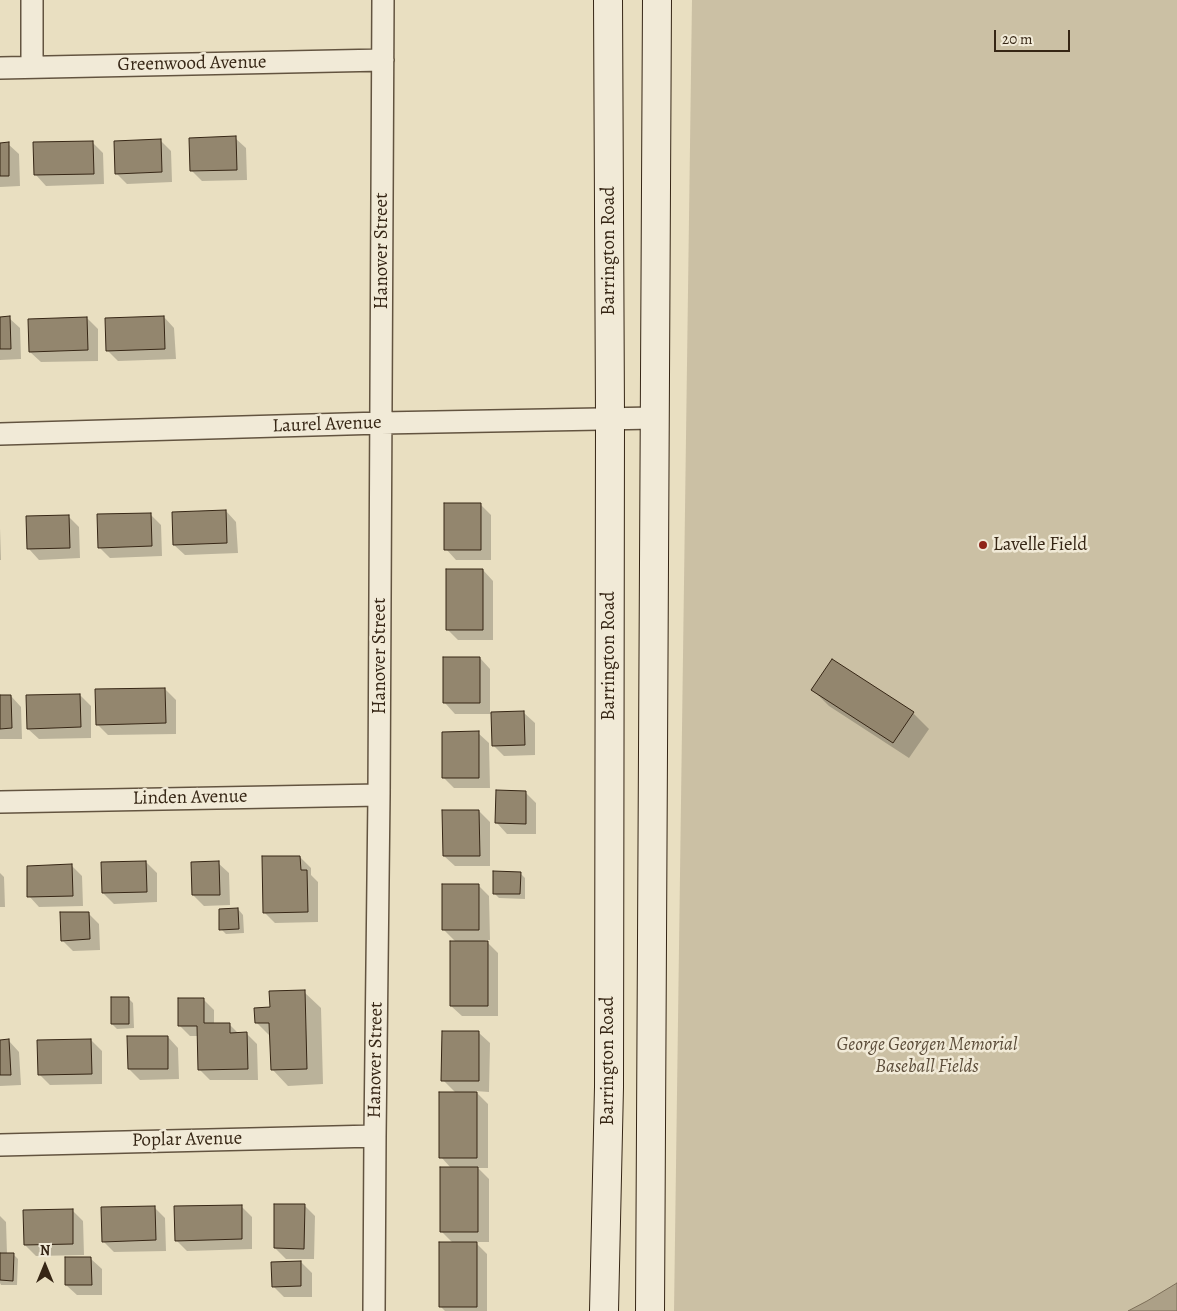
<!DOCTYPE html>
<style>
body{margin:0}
#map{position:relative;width:1177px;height:1311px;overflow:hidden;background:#e9dfc1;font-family:Alegreya,serif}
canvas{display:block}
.north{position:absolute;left:20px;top:1241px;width:50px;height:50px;-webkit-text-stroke:4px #f1ead7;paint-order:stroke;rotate:0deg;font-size:14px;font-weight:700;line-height:20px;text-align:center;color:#362615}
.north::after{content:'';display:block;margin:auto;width:18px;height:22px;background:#362615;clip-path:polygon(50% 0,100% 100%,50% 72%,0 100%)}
.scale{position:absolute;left:994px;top:30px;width:76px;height:22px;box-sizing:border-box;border:2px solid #362615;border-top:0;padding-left:6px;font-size:15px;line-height:18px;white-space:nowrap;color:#362615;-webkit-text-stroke:4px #f1ead7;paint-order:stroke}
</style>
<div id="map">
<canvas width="1177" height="1311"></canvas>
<div class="north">N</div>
<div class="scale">20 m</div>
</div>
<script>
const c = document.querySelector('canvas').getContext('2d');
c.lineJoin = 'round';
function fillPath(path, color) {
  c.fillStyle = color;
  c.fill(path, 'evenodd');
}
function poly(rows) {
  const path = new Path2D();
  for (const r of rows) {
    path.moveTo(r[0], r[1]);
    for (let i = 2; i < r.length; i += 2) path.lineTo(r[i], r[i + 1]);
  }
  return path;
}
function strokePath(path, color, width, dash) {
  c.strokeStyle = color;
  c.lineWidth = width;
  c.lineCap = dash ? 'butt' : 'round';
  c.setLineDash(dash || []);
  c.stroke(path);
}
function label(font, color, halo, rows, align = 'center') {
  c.font = font + ' Alegreya,serif';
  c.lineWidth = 5;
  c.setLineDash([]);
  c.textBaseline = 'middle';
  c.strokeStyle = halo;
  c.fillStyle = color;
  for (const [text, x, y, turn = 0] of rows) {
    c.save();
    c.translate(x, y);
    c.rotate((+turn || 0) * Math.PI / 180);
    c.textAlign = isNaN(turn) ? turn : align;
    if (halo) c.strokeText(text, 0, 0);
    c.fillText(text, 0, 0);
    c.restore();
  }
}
const green = poly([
 [692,0,1177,0,1177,1311,674,1311]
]);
const water = poly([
 [1177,1283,1177,1311,1128,1311,1147,1301,1177,1283]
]);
const shadow = poly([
 [235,138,246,148,247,180,202,181,191,170],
 [160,140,171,151,172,182,127,184,116,173],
 [92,142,103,153,104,184,46,186,36,175],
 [0,144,8,144,19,154,20,186,0,187],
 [164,317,174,328,176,359,118,361,107,350],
 [0,318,9,318,20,328,21,359,0,360],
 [87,318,98,329,98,361,41,362,30,352],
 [480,504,491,515,491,560,456,560,446,549],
 [226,511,236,522,238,553,185,555,174,545],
 [150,514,161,525,162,556,110,558,99,547],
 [68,516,79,527,80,558,39,560,29,549],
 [0,528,1,560,0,560],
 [483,570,493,581,493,640,458,640,447,629],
 [480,658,490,669,490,713,524,713,535,723,535,755,504,756,493,745,493,714,455,714,445,703],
 [165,689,176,700,176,734,108,735,97,724],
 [813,690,913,713,929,729,909,758,829,706],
 [80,695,91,706,91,738,39,739,28,729],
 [0,696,11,696,21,707,22,739,0,739],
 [478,733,489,743,490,788,454,788,444,778],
 [525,792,536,803,536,834,507,834,497,823],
 [479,811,490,822,490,866,455,866,444,856],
 [300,857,311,868,311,875,318,882,318,922,275,923,264,912],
 [146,862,157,873,157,902,114,904,103,893],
 [218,863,229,873,230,905,204,906,193,895],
 [72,866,82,876,83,906,39,907,29,896],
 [0,873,4,877,5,907,0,907],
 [520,873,525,878,525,899,499,898,494,893],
 [478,885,489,896,490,940,485,940,498,953,498,1016,462,1016,451,1006,456,942,444,930],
 [238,909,243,915,244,933,226,934,221,929],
 [88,913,99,924,100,950,73,951,62,940],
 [304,992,321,1008,323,1084,288,1086,272,1069,271,1037,256,1022,271,1009],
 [128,998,133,1003,134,1028,117,1029,112,1024],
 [203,999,214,1010,214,1024,229,1024,239,1034,247,1034,257,1044,258,1080,210,1080,199,1069,199,1036,190,1036,179,1025],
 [479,1033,490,1043,489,1092,475,1091,488,1104,488,1168,478,1168,489,1179,489,1242,475,1242,487,1254,487,1311,445,1311,440,1306,453,1243,441,1231,451,1168,441,1157,456,1093,443,1080],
 [168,1037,178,1048,179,1079,140,1080,129,1069],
 [91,1040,102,1051,102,1084,50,1085,39,1074],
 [0,1041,9,1041,19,1052,21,1085,0,1086],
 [304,1205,315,1216,314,1259,286,1259,275,1248],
 [241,1206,252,1217,252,1249,187,1251,176,1240],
 [154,1207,165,1218,166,1251,114,1252,103,1241],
 [72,1210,83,1221,84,1255,36,1256,25,1245],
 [0,1216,6,1222,7,1254,13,1254,18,1259,17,1285,1,1285,0,1283],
 [91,1259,102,1269,102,1295,77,1295,66,1285],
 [301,1262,312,1273,312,1297,284,1297,273,1286]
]);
const building = poly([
 [236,136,237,170,190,171,189,138,236,136],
 [161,139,162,172,115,174,114,141,161,139],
 [93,141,94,174,34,175,33,142,93,141],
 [9,142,9,176,0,176,0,143,9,142],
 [10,316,11,349,0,349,0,317,10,316],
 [164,316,165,349,106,351,105,318,164,316],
 [87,317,88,350,29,352,28,319,87,317],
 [444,503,481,503,481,550,444,550,444,503],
 [226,510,227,543,173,545,172,512,226,510],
 [151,513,152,546,98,548,97,514,151,513],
 [69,515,70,548,27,549,26,516,69,515],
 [446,569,483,569,483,630,446,630,446,569],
 [443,657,480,657,480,703,443,703,443,657],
 [832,659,914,712,893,743,811,690,832,659],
 [165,688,166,723,96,725,95,689,165,688],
 [80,694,81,727,27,729,26,695,80,694],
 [0,695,11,695,12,728,0,729,0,695],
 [524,711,525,745,492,746,491,712,524,711],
 [479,731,479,778,442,778,442,732,479,731],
 [496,790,526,791,526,824,495,823,496,790],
 [442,810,479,810,480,856,443,856,442,810],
 [262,856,300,856,301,870,307,870,308,912,263,913,262,856],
 [146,861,147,892,102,893,101,862,146,861],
 [219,861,220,895,192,895,191,862,219,861],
 [72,864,73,896,27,897,27,866,72,864],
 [493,871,521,872,520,894,493,894,493,871],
 [442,884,479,884,479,930,442,930,442,884],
 [238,908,239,929,219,930,219,909,238,908],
 [60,912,89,912,90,939,61,941,60,912],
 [450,941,488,941,488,1006,450,1006,450,941],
 [305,990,307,1069,271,1070,269,1023,255,1023,254,1008,270,1007,269,991,305,990],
 [111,997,129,997,129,1024,111,1024,111,997],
 [178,998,204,998,204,1023,230,1023,230,1033,247,1032,248,1069,198,1070,197,1026,178,1026,178,998],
 [442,1031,479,1031,479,1081,441,1081,442,1031],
 [127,1036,168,1036,168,1069,128,1069,127,1036],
 [9,1039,11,1075,0,1075,0,1040,9,1039],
 [91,1039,92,1074,38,1075,37,1040,91,1039],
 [439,1092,477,1092,477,1158,439,1158,439,1092],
 [440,1167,478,1167,478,1232,440,1232,440,1167],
 [274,1204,305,1204,304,1249,274,1248,274,1204],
 [242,1205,242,1239,175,1241,174,1206,242,1205],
 [155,1206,156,1240,102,1242,101,1207,155,1206],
 [73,1209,73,1244,24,1245,23,1210,73,1209],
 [439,1242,477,1242,477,1307,439,1307,439,1242],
 [0,1253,14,1253,13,1281,0,1280,0,1253],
 [65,1257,91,1257,92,1285,65,1285,65,1257],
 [301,1261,301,1286,272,1287,271,1262,301,1261]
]);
const street = poly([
 [32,0,32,67],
 [0,68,383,60],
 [0,434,381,423,655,418],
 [0,802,379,795],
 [0,1145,375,1136],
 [374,1311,375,1136,379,795,383,0]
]);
const secondary = poly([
 [604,1311,609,1087,610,418,608,0],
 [650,1311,657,0]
]);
const markers = [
 [983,545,5,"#8f2418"]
];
const streetNames = [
 ["Greenwood Avenue",192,64,-1],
 ["Hanover Street",382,251,-90],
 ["Barrington Road",609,251,-90],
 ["Laurel Avenue",327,425,-2],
 ["Hanover Street",380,656,-90],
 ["Barrington Road",609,656,-90],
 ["Linden Avenue",190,798,-1],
 ["Hanover Street",376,1060,-89],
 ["Barrington Road",608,1061,-90],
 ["Poplar Avenue",187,1140,-1]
];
const poiNames = [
 ["Lavelle Field",993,545]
];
const parkNames = [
 ["George Georgen Memorial",927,1045],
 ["Baseball Fields",927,1067]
];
fillPath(green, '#cbc0a4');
fillPath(water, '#aca087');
strokePath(water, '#7d6f59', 1);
fillPath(shadow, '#0003');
fillPath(building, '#93866e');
strokePath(building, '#362615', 1);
strokePath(street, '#635440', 24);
strokePath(secondary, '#362615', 30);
strokePath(street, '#f1ead7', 21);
strokePath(secondary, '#f1ead7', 28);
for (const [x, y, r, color] of markers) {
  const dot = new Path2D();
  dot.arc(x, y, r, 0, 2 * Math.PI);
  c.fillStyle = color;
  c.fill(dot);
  strokePath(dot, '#f1ead7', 2);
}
label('19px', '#362615', '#f1ead7', streetNames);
label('19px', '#362615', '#f1ead7', poiNames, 'left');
label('italic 19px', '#5b4c39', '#f1ead7', parkNames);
</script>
